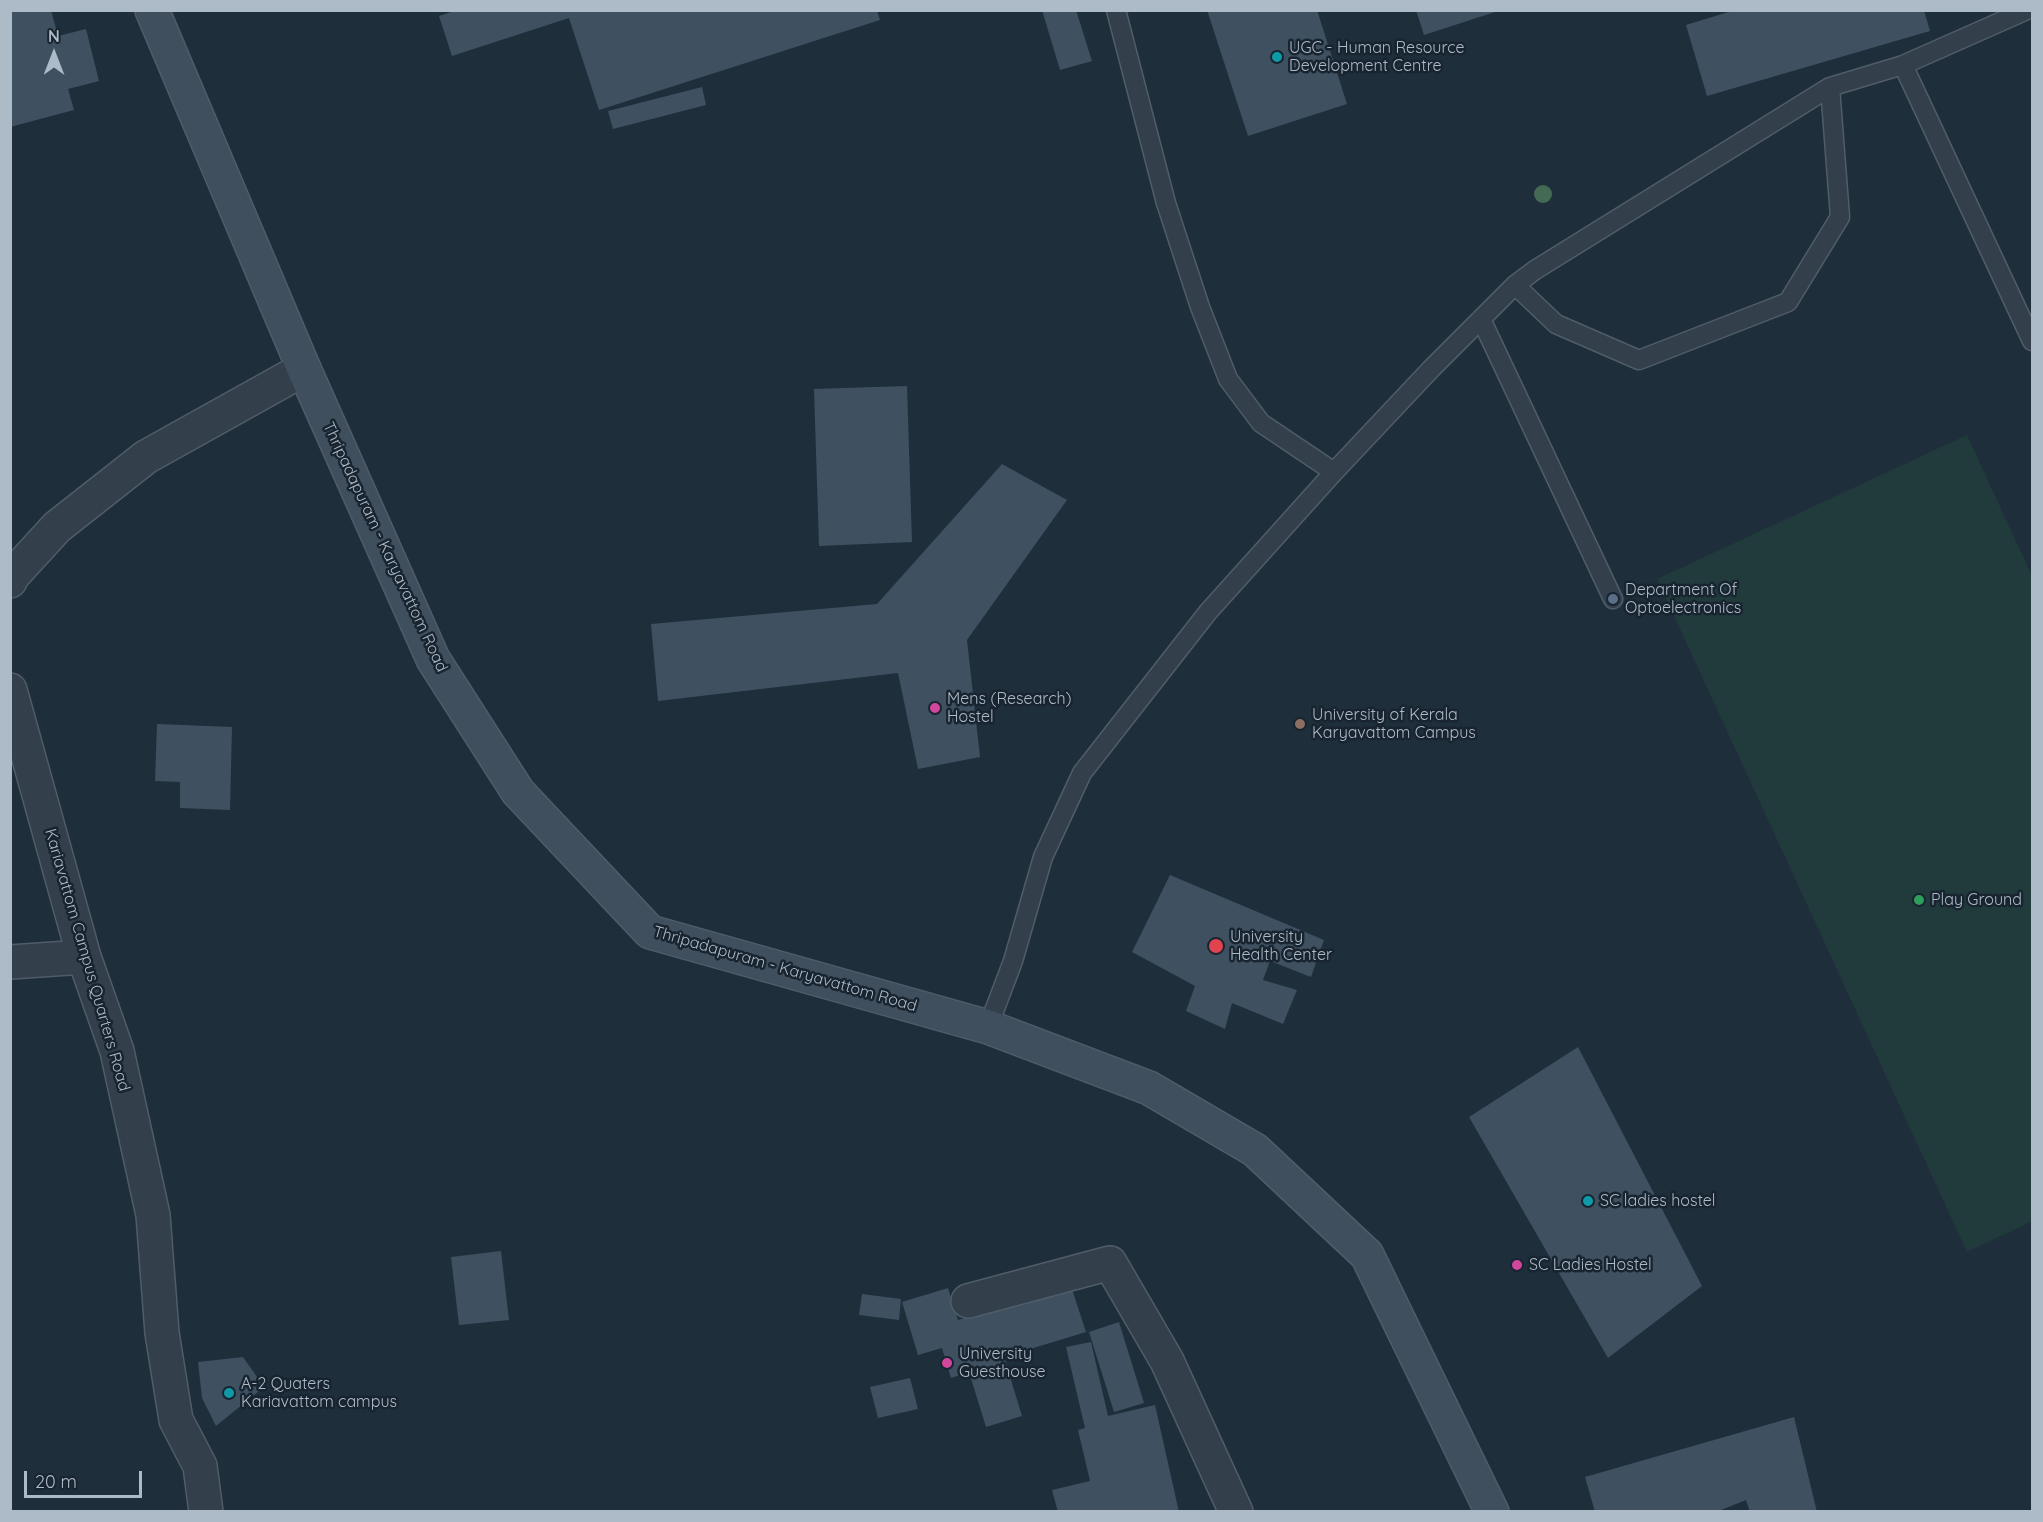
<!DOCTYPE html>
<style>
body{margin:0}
#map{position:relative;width:2043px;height:1522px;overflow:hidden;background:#1f2e3b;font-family:Quicksand,sans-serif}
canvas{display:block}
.frame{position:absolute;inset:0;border:12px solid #adbac8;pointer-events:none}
.north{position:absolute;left:24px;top:24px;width:60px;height:60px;-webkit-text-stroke:4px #18242f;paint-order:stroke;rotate:0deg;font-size:16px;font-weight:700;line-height:24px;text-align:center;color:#adbac8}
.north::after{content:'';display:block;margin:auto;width:21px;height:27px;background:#adbac8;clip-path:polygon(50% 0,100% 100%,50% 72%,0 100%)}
.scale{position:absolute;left:24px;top:1471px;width:118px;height:27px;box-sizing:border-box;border:3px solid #adbac8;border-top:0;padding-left:8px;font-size:18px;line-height:21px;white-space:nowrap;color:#adbac8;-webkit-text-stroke:4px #18242f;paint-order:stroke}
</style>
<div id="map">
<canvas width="2043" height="1522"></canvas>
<div class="frame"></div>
<div class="north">N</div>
<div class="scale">20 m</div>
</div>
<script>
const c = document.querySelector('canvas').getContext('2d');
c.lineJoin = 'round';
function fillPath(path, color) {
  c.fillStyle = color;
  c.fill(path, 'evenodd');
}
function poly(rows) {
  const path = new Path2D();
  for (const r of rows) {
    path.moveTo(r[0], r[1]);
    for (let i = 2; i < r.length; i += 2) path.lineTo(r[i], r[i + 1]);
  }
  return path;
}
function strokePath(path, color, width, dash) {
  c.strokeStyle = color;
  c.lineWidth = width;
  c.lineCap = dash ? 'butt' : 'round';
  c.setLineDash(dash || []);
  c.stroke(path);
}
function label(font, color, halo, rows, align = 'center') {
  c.font = font + ' Quicksand,sans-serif';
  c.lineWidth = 5;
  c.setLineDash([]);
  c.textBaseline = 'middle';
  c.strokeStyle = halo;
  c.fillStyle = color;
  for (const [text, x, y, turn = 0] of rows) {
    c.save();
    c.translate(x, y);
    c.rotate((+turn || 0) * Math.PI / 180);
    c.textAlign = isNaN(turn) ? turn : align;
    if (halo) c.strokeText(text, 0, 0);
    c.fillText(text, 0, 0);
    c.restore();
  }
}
const green = poly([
 [1967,435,2032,576,2032,1221,1967,1252,1657,579]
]);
const building = poly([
 [10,10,51,10,58,36,86,29,99,81,68,89,74,110,10,127],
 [457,10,877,10,880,20,599,110,569,18,452,56,439,16],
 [1042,10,1076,10,1092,61,1060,70],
 [1207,10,1317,10,1347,104,1248,136],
 [1416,10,1497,10,1498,11,1424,35],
 [1735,10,1924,10,1930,31,1707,96,1686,25],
 [702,87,706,105,613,129,608,111],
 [907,386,912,542,819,546,814,389],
 [1002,464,1067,500,967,640,980,757,918,769,898,673,658,701,651,624,877,604],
 [157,724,232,727,230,810,180,808,180,782,155,781],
 [1170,875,1324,940,1311,977,1270,961,1263,980,1297,990,1283,1024,1232,1003,1225,1029,1186,1011,1195,986,1132,952],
 [1578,1047,1702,1286,1608,1358,1469,1117],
 [501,1251,509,1320,459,1325,451,1257],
 [1071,1286,1086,1332,1004,1357,1022,1416,986,1427,969,1372,951,1378,942,1348,918,1355,902,1302,948,1288,958,1320],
 [862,1294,901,1299,899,1320,859,1315],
 [1119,1322,1144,1403,1114,1412,1089,1332],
 [1091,1342,1108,1416,1155,1405,1179,1512,1058,1512,1052,1490,1090,1481,1078,1430,1085,1428,1066,1347],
 [243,1357,264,1387,216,1426,202,1398,198,1362],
 [910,1378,918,1409,878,1418,870,1387],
 [1794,1417,1817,1512,1750,1512,1746,1500,1716,1512,1595,1512,1585,1477]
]);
const service = poly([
 [1116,10,1166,203,1200,307,1228,379,1261,423,1334,472],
 [1903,65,2032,341],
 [1515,285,1556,324,1639,360,1788,302,1840,217,1830,87],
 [1481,319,1613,599],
 [988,1027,1013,961,1043,857,1082,773,1208,612,1334,472,1431,369,1515,285,1535,270,1830,87,1903,65,2027,10]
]);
const minor = poly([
 [10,581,13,575,57,527,146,457,304,369],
 [10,690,84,957,117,1051,153,1215,162,1333,176,1420,200,1466,206,1512],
 [10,962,84,957],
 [968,1301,1110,1263,1167,1361,1236,1512]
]);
const secondary = poly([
 [152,10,304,369,433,659,518,792,650,932,988,1027,1149,1088,1255,1150,1367,1255,1492,1512]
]);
const trees = [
 [1543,194]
];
const markers = [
 [1277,57,6,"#0f9aa8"],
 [1613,599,6,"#5c6f8a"],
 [935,708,6,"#d1479c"],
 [1300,724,6,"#8d6e63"],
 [1919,900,6,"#2e9e5b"],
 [1216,946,8,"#e0444e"],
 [1588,1201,6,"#0f9aa8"],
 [1517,1265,6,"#d1479c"],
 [947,1363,6,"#d1479c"],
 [229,1393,6,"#0f9aa8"]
];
const poiNames = [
 ["UGC - Human Resource",1289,48],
 ["Development Centre",1289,66],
 ["Department Of",1625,590],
 ["Optoelectronics",1625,608],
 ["Mens (Research)",947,699],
 ["Hostel",947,717],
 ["University of Kerala",1312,715],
 ["Karyavattom Campus",1312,733],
 ["Play Ground",1931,900],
 ["University",1230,937],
 ["Health Center",1230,955],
 ["SC ladies hostel",1600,1201],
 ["SC Ladies Hostel",1529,1265],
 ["University",959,1354],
 ["Guesthouse",959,1372],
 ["A-2 Quaters",241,1384],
 ["Kariavattom campus",241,1402]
];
const streetNames = [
 ["Thripadapuram - Karyavattom Road",385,547,65],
 ["Kariavattom Campus Quarters Road",87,960,74],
 ["Thripadapuram - Karyavattom Road",785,969,16]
];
fillPath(green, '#213b3c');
fillPath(building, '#3f5060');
strokePath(service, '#505d69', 21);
strokePath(minor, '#505d69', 36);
strokePath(secondary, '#505d69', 36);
strokePath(service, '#333f4b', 18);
strokePath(minor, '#333f4b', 33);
strokePath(secondary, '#404f5e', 33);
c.fillStyle = '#446a54';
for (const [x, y] of trees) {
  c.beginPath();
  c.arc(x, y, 9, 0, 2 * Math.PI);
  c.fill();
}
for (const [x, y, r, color] of markers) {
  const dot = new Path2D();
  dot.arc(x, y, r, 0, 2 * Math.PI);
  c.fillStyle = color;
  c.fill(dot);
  strokePath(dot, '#18242f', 2);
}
label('16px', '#adbac8', '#18242f', poiNames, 'left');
label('16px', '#adbac8', '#18242f', streetNames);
</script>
